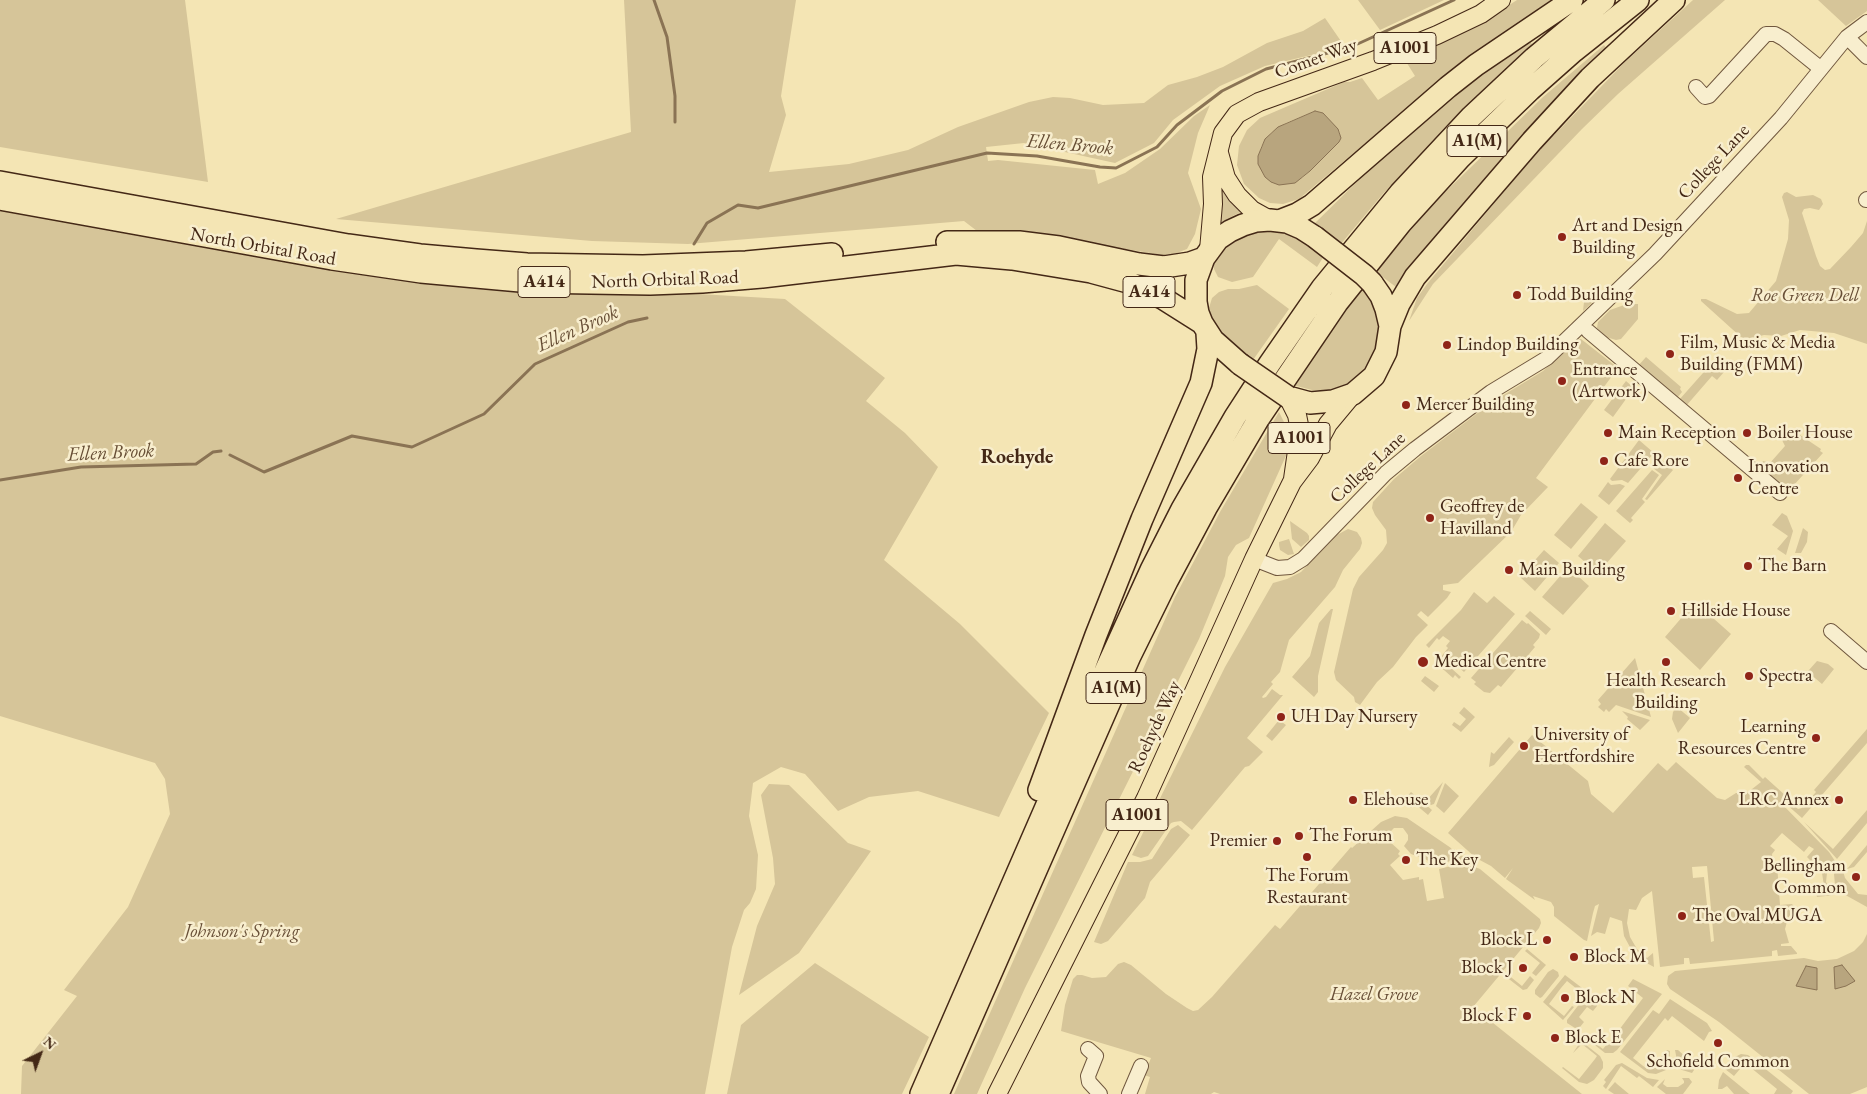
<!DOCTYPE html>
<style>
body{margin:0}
#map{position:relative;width:1867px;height:1094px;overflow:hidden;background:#f4e5b4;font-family:"EB Garamond",serif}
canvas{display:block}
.north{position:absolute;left:15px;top:1029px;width:50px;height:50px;-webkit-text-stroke:4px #f8eece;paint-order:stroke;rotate:42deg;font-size:14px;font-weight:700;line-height:20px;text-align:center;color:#442816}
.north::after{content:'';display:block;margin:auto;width:18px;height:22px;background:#442816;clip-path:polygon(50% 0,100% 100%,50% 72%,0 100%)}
</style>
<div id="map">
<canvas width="1867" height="1094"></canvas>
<div class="north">N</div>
</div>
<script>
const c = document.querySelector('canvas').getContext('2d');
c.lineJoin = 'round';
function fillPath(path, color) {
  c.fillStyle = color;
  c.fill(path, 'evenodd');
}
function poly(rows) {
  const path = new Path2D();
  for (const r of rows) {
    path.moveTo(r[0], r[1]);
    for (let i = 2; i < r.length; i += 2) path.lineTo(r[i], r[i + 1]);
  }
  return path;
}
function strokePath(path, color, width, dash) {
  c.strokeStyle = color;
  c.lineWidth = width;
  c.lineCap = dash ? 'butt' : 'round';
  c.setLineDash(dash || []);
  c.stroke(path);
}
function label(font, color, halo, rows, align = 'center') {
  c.font = font + ' "EB Garamond",serif';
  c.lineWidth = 5;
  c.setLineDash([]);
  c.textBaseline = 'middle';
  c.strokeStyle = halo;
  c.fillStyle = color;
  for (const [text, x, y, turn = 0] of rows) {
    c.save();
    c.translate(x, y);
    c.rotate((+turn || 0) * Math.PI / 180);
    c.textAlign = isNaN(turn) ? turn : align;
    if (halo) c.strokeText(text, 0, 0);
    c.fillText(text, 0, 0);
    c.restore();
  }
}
const green = poly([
 [0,0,185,0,208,182,0,147],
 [624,0,796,0,781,96,786,115,769,172,849,164,908,150,958,127,1029,102,1053,97,1070,98,1103,105,1144,103,1168,85,1197,77,1223,67,1267,43,1303,31,1325,18,1345,47,1265,66,1220,86,1173,120,1154,143,1115,163,1024,143,986,147,988,161,998,160,1095,170,1098,184,1125,173,1160,149,1194,116,1210,105,1198,133,1188,173,1201,209,1195,234,1187,249,1169,256,1125,249,1071,239,977,231,964,221,688,244,592,241,336,219,631,132],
 [1358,0,1444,0,1380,30],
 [1517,0,1559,0,1426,92,1299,199,1283,204,1270,203,1259,198,1244,184,1237,165,1239,146,1247,130,1260,118,1344,82,1350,82,1362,78,1378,100,1415,76,1405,60,1500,11],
 [1315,111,1323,113,1340,133,1339,142,1310,171,1302,178,1258,164,1261,147,1271,133,1286,123],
 [1693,0,1725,0,1618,94,1582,129,1433,284,1409,321,1417,298,1427,284,1532,158,1625,62],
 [1818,0,1867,0,1867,11,1846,26],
 [1528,40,1532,44,1445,127,1382,195,1340,245,1314,224,1368,171,1424,120,1483,73],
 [1604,45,1609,52,1545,116,1396,287,1376,272,1431,206,1543,97],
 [1217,178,1243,211,1219,223],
 [1787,192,1796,197,1813,195,1821,199,1823,204,1819,210,1810,208,1804,209,1802,213,1816,256,1820,266,1825,270,1830,269,1851,247,1863,233,1867,221,1867,344,1834,333,1800,330,1781,336,1764,335,1748,339,1742,338,1701,301,1701,299,1706,299,1737,314,1749,313,1776,281,1788,239,1789,220,1782,197,1784,193],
 [0,208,698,289,699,294,785,299,885,378,866,401,905,433,938,467,884,560,960,624,1049,713,999,817,918,791,869,797,838,811,805,774,781,767,753,783,749,816,758,855,756,889,750,903,744,910,732,947,705,1094,21,1094,22,1066,77,996,64,990,128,907,170,814,165,779,155,763,0,716],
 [1270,230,1295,236,1324,256,1317,267,1279,239,1253,277,1232,282,1218,277,1214,269,1214,260,1216,255,1230,242,1252,232],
 [1257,285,1289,309,1253,360,1241,353,1224,338,1211,318,1209,308,1212,298,1219,292,1228,289,1239,289],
 [1363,286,1374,302,1380,329,1378,347,1370,364,1364,371,1349,383,1331,390,1312,390,1293,385],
 [1585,293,1589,296,1592,303,1583,311],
 [1627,304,1638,304,1638,319,1621,339,1616,340,1606,337,1597,328,1598,322,1610,310],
 [1581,339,1618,368,1536,478,1548,487,1521,515,1511,532,1458,583,1443,585,1443,590,1451,592,1447,598,1428,617,1421,611,1417,615,1428,625,1416,637,1393,667,1377,682,1360,705,1355,702,1354,697,1336,680,1334,672,1353,589,1359,577,1383,550,1387,543,1386,530,1375,515,1372,508,1373,502,1394,479,1421,456,1492,402,1543,371,1577,340],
 [1646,357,1681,387,1680,389,1682,392,1677,398,1638,366],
 [1711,364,1714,364,1724,372,1717,380,1712,376,1686,406,1679,400],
 [1626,381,1634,388,1613,417,1604,410],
 [1279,412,1288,430,1289,449,1249,538,1236,545,1228,557,1225,576,1199,639,1025,988,977,1094,954,1094,1175,597,1220,512],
 [1791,429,1821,449,1820,451,1823,453,1793,486,1784,488,1761,468,1761,465,1763,461,1770,463,1785,446,1782,440],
 [1639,440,1654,453,1628,483,1622,480,1612,481,1610,479],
 [1661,459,1673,470,1647,500,1645,499,1662,475,1653,468],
 [1652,470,1659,475,1642,499,1645,502,1631,518,1633,520,1630,523,1616,511],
 [1608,482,1611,485,1620,484,1625,486,1609,505,1598,496],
 [1581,503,1598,517,1571,549,1554,535],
 [1782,513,1787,516,1793,531,1786,555,1777,549,1788,536,1772,525],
 [1290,521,1307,533,1309,536,1309,540,1301,547,1292,539],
 [1605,523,1626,541,1598,573,1578,556],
 [1803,528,1808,532,1807,542,1801,553,1795,553],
 [1348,529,1357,532,1361,538,1362,543,1360,549,1343,570,1335,587,1289,640,1280,672,1271,682,1273,684,1262,697,1263,698,1266,697,1272,689,1280,695,1283,695,1247,738,1263,752,1249,766,1245,767,1192,830,1181,821,1174,822,1171,823,1148,856,1141,858,1132,855,1225,667,1273,583,1287,579,1301,572,1335,536],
 [1289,539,1294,554,1288,555,1280,550,1279,545,1279,542],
 [1544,550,1559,563,1535,591,1520,577],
 [1568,567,1589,586,1563,615,1542,597],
 [1474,592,1487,603,1494,596,1515,614,1464,672,1446,656,1450,649,1441,659,1461,677,1459,679,1455,675,1453,678,1436,663,1448,648,1446,646,1450,641,1443,636,1439,640,1437,638,1429,648,1426,645,1461,610],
 [1695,602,1731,634,1700,670,1665,637],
 [1331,609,1333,609,1318,676,1318,692,1314,697,1292,677,1310,656,1319,623],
 [1530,611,1551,629,1546,635,1525,616],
 [1522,620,1527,624,1528,623,1540,634,1539,638,1533,645,1535,647,1501,687,1498,685,1490,693,1484,692,1474,684,1476,682,1471,678],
 [1635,658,1651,717,1616,705,1609,712,1606,709,1604,712,1598,707,1601,704,1598,700],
 [1817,661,1828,664,1834,669,1822,684,1809,673,1802,681,1801,679],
 [1425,676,1439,686,1434,692,1421,681],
 [1464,707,1475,717,1461,732,1452,725,1454,722,1460,726,1466,719,1459,713],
 [1677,707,1690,718,1678,733,1672,719,1673,712],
 [1622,711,1650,720,1640,730,1627,719,1628,717],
 [1279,720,1286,725,1272,741,1266,736],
 [1867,729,1867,743,1802,818,1786,804,1787,799,1798,809,1802,808,1816,792,1814,790],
 [1532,735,1588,781,1591,794,1613,813,1658,763,1667,771,1676,762,1717,798,1725,800,1736,793,1747,793,1761,782,1744,767,1746,765,1749,765,1763,779,1765,777,1786,796,1781,803,1829,852,1835,861,1823,865,1810,864,1808,862,1810,860,1807,857,1814,849,1809,846,1804,852,1782,833,1770,846,1775,850,1772,854,1773,864,1777,864,1780,905,1792,904,1795,908,1788,918,1785,929,1789,943,1781,944,1781,946,1791,946,1797,953,1797,954,1778,956,1777,950,1772,951,1772,956,1690,964,1689,958,1684,958,1684,964,1660,967,1652,891,1642,898,1636,910,1629,909,1627,923,1630,937,1637,949,1647,958,1653,953,1654,967,1641,960,1631,949,1624,936,1622,921,1610,917,1605,934,1597,932,1591,936,1599,904,1595,906,1593,913,1587,941,1584,940,1554,916,1554,907,1551,902,1533,896,1535,900,1506,879,1513,868,1505,878,1491,866,1476,858,1448,833],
 [1707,866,1714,941,1711,942,1704,877,1693,878,1692,867],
 [1509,737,1514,742,1494,765,1489,767,1491,752,1494,754],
 [1443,782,1434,804,1431,805,1426,801],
 [1445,783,1459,796,1444,813,1436,806],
 [769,784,789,785,848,843,871,851,799,953,739,995,757,926,775,884,773,858,761,795],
 [1411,792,1432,810,1428,815,1415,804,1411,808,1403,801],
 [1867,810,1867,823,1837,859,1804,822,1833,849],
 [1395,816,1407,818,1451,848,1453,852,1453,858,1450,861,1443,864,1434,864,1425,859,1411,854,1404,846,1408,840,1408,835,1403,828,1394,828,1391,831,1388,836,1389,841,1400,851,1398,854,1400,856,1390,865,1403,880,1419,877,1419,880,1423,879,1427,901,1444,898,1439,869,1451,866,1469,865,1480,869,1540,919,1541,923,1539,928,1473,1007,1582,1094,1220,1094,1214,1092,1211,1094,1145,1094,1150,1077,1144,1075,1151,1058,1061,1031,1065,1005,1073,979,1077,975,1082,975,1092,978,1106,977,1118,964,1124,962,1131,965,1166,994,1187,1008,1193,1011,1198,1010,1212,997,1275,925,1280,929,1351,847,1352,848,1381,822],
 [1178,825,1190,835,1150,882,1145,898,1108,941,1101,944,1094,942,1128,862,1140,862,1152,859,1171,829],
 [1867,845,1867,852,1854,867,1847,869],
 [1454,849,1459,854,1477,864,1455,862],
 [1844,864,1843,871,1845,878,1858,894,1867,895,1867,907,1840,892,1835,885,1834,874,1836,870],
 [1822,873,1827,873,1826,882,1834,895,1817,897,1816,893,1825,892],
 [1867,934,1867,1087,1850,1094,1809,1094,1719,1022,1670,989,1667,984,1668,976,1675,971,1804,958,1818,961,1837,959,1854,951,1863,942],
 [1527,949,1546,965,1536,976,1532,973,1540,963,1525,951],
 [815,963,929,1037,902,1094,727,1094,741,1025],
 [1553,969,1558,972,1559,976,1542,997,1540,998,1535,994,1535,990,1548,972],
 [1507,974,1522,986,1530,976,1534,980,1527,989,1523,990,1505,976],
 [1565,975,1586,991,1576,1004,1574,1003,1582,993,1567,981,1561,988,1549,1004,1564,1016,1572,1006,1574,1007,1563,1020,1543,1002],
 [1633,979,1662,994,1617,1050,1613,1053,1605,1053,1586,1038,1587,1037,1603,1049,1619,1030,1643,998,1628,986],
 [1587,994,1590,994,1596,999,1597,1006,1593,1011,1587,1007,1579,1017,1584,1022,1580,1027,1575,1028,1567,1023,1567,1020],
 [1670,999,1707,1023,1712,1031,1709,1032,1704,1041,1672,1016,1668,1021,1665,1018,1633,1058,1647,1069,1651,1064,1653,1066,1657,1062,1666,1070,1656,1074,1648,1073,1620,1052,1653,1010,1659,1014],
 [1581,1041,1600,1056,1603,1062,1603,1068,1594,1080,1587,1084,1579,1082,1562,1068,1563,1067,1579,1079,1595,1059,1597,1056,1582,1044,1573,1053],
 [1667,1050,1670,1051,1669,1065,1667,1068,1658,1061],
 [1675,1050,1678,1050,1688,1059,1685,1063,1694,1070,1692,1073,1682,1070,1678,1066],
 [1741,1054,1748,1055,1793,1091,1791,1094,1774,1094,1777,1089,1745,1063,1734,1076,1725,1069,1733,1058],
 [1622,1063,1647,1078,1659,1080,1653,1087,1639,1076,1637,1078,1621,1066,1606,1089,1603,1086,1606,1082,1604,1080,1616,1065],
 [1723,1072,1750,1094,1734,1094,1727,1086,1722,1089,1718,1089,1719,1080],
 [1682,1078,1689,1078,1692,1082,1683,1094,1666,1094,1657,1087,1665,1079,1663,1084,1667,1087,1678,1087,1684,1083,1684,1081],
 [1615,1082,1617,1084,1629,1094,1614,1094,1608,1090]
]);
const water = poly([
 [1315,111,1323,113,1338,129,1341,138,1339,142,1310,171,1295,183,1279,185,1271,182,1265,177,1258,164,1258,156,1265,139,1278,127,1315,111],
 [1842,965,1855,981,1846,986,1835,989,1834,967,1842,965],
 [1806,966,1817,968,1817,990,1796,986,1806,966]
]);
const stream = poly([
 [654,0,667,37,675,96,675,122],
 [694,244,707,223,738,205,758,208,987,153,1037,156,1100,167,1116,168,1157,147,1177,125,1222,91,1266,69,1351,47,1454,0],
 [230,455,264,472,352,436,412,447,484,414,535,364,628,322,647,318],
 [0,480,81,467,196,464,213,452,221,451]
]);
const minor = poly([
 [1847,37,1867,57],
 [1696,87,1705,97,1709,96,1766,34,1775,34,1784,39,1820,68],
 [1866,200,1867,199],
 [1588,331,1780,493],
 [1254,559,1277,568,1290,567,1303,559,1386,473,1415,449,1491,392,1547,358,1655,254,1781,118,1847,37,1867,22],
 [1831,631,1867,662],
 [1088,1049,1096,1056,1088,1076,1089,1082,1100,1094],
 [1129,1094,1141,1066]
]);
const major = poly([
 [1219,153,1226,178,1237,195,1252,210,1270,220],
 [1209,250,1213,204,1212,177,1223,133,1237,114,1259,102,1373,61,1437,35,1481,14,1501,0],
 [1288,397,1297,415,1300,430,1293,479],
 [997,1094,1146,798,1254,559,1292,482,1310,458,1328,424,1353,394]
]);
const highway = poly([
 [0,182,348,245,420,255,476,260,527,264,643,266,746,262,832,254],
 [0,199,332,259,421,272,531,282,650,284,702,282,762,277,956,254,1012,259,1091,272,1128,282,1164,299,1202,323],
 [1279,221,1297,214,1312,205,1448,87,1476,65,1572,0],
 [947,242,1019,242,1059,247,1139,264,1164,267,1190,263,1204,258],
 [1390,326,1399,304,1415,277,1532,141,1590,78,1674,0],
 [1240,364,1213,340,1202,323,1198,313,1196,302,1196,280,1204,258,1218,239,1230,231,1243,225,1256,221,1270,220,1287,222,1301,228,1315,237],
 [1288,397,1310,403,1333,401,1353,394,1374,376,1386,352,1390,326,1386,309,1381,296,1372,283],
 [1039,790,1096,635,1142,519,1201,383,1208,349,1207,333],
 [921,1094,1107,667,1151,570,1182,509,1235,417,1270,363,1322,288,1400,193,1471,117,1534,58,1604,0],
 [938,1094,1130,656,1167,581,1206,508,1259,418,1337,303,1401,223,1460,158,1530,90,1574,51,1638,0]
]);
const highwayBridge = poly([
 [1315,237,1364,275,1372,283],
 [1240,364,1288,397]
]);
const markers = [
 [1562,237,5,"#8f2418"],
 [1517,295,5,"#8f2418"],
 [1447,345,5,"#8f2418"],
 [1670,354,5,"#8f2418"],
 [1562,381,5,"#8f2418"],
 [1406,405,5,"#8f2418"],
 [1608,433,5,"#8f2418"],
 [1747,433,5,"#8f2418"],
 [1604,461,5,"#8f2418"],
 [1738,478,5,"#8f2418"],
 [1430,518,5,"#8f2418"],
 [1748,566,5,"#8f2418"],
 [1509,570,5,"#8f2418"],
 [1671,611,5,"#8f2418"],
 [1423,662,6,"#8f2418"],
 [1666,662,5,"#8f2418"],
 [1749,676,5,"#8f2418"],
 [1281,717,5,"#8f2418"],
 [1816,738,5,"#8f2418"],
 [1524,746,5,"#8f2418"],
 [1353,800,5,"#8f2418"],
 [1839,800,5,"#8f2418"],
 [1299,836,5,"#8f2418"],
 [1277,841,5,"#8f2418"],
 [1307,857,5,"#8f2418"],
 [1406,860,5,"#8f2418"],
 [1856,877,5,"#8f2418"],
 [1682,916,5,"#8f2418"],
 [1547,940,5,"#8f2418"],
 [1574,957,5,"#8f2418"],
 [1523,968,5,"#8f2418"],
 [1565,998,5,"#8f2418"],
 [1527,1016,5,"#8f2418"],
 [1555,1038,5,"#8f2418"],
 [1718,1043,5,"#8f2418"]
];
const shields = [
 [1405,48,62],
 [1477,141,60],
 [544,282,52],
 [1149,292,52],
 [1299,438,62],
 [1116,688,60],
 [1137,815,62]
];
const shieldNames = [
 ["A1001",1405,48],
 ["A1(M)",1477,141],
 ["A414",544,282],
 ["A414",1149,292],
 ["A1001",1299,438],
 ["A1(M)",1116,688],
 ["A1001",1137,815]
];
const streetNames = [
 ["Comet Way",1316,59,-20],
 ["College Lane",1714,162,-47],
 ["North Orbital Road",263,247,10],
 ["North Orbital Road",665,280,-2],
 ["College Lane",1368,468,-43],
 ["Roehyde Way",1155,727,-65]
];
const poiNames = [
 ["Art and Design",1572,226],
 ["Building",1572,248],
 ["Todd Building",1527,295],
 ["Film, Music & Media",1680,343],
 ["Building (FMM)",1680,365],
 ["Lindop Building",1457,345],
 ["Entrance",1572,370],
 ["(Artwork)",1572,392],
 ["Mercer Building",1416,405],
 ["Main Reception",1618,433],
 ["Boiler House",1757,433],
 ["Cafe Rore",1614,461],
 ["Innovation",1748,467],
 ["Centre",1748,489],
 ["Geoffrey de",1440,507],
 ["Havilland",1440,529],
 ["The Barn",1758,566],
 ["Main Building",1519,570],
 ["Hillside House",1681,611],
 ["Medical Centre",1434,662],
 ["Spectra",1759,676],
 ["Health Research",1666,681,"center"],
 ["Building",1666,703,"center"],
 ["UH Day Nursery",1291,717],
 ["Learning",1806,727,"right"],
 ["Resources Centre",1806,749,"right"],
 ["University of",1534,735],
 ["Hertfordshire",1534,757],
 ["Elehouse",1363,800],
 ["LRC Annex",1829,800,"right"],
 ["The Forum",1309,836],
 ["Premier",1267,841,"right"],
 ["The Key",1416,860],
 ["Bellingham",1846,866,"right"],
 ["Common",1846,888,"right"],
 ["The Forum",1307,876,"center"],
 ["Restaurant",1307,898,"center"],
 ["The Oval MUGA",1692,916],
 ["Block L",1537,940,"right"],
 ["Block M",1584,957],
 ["Block J",1513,968,"right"],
 ["Block N",1575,998],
 ["Block F",1517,1016,"right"],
 ["Block E",1565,1038],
 ["Schofield Common",1718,1062,"center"]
];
const parkNames = [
 ["Roe Green Dell",1805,296],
 ["Johnson's Spring",242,932],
 ["Hazel Grove",1374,995]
];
const waterNames = [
 ["Ellen Brook",1070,145,5],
 ["Ellen Brook",578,329,-24],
 ["Ellen Brook",111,453,-3]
];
const neighbourhoodNames = [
 ["Roehyde",1017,458]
];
fillPath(green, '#d6c599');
fillPath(water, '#b8a57e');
strokePath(water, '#8a7354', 1);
strokePath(stream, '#8a7354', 3);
strokePath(minor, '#70573e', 16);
strokePath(major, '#442816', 20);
strokePath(highway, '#442816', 24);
strokePath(minor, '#f8eece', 14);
strokePath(major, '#f4e5b4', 18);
strokePath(highway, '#f4e5b4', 21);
strokePath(highwayBridge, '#442816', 24, []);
strokePath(highwayBridge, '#f4e5b4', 21);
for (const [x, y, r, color] of markers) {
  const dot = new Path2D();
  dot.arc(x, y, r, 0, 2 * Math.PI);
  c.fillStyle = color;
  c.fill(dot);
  strokePath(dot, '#f8eece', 2);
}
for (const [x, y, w] of shields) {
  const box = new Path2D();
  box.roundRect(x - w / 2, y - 15.5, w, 31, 4);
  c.fillStyle = '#f8eece';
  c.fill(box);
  strokePath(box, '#442816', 1);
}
label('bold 18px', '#442816', null, shieldNames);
label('19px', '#442816', '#f8eece', streetNames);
label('19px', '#442816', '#f8eece', poiNames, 'left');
label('italic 19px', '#684f37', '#f8eece', parkNames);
label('italic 20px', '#674e35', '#f8eece', waterNames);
label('bold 20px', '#442816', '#f8eece', neighbourhoodNames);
</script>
